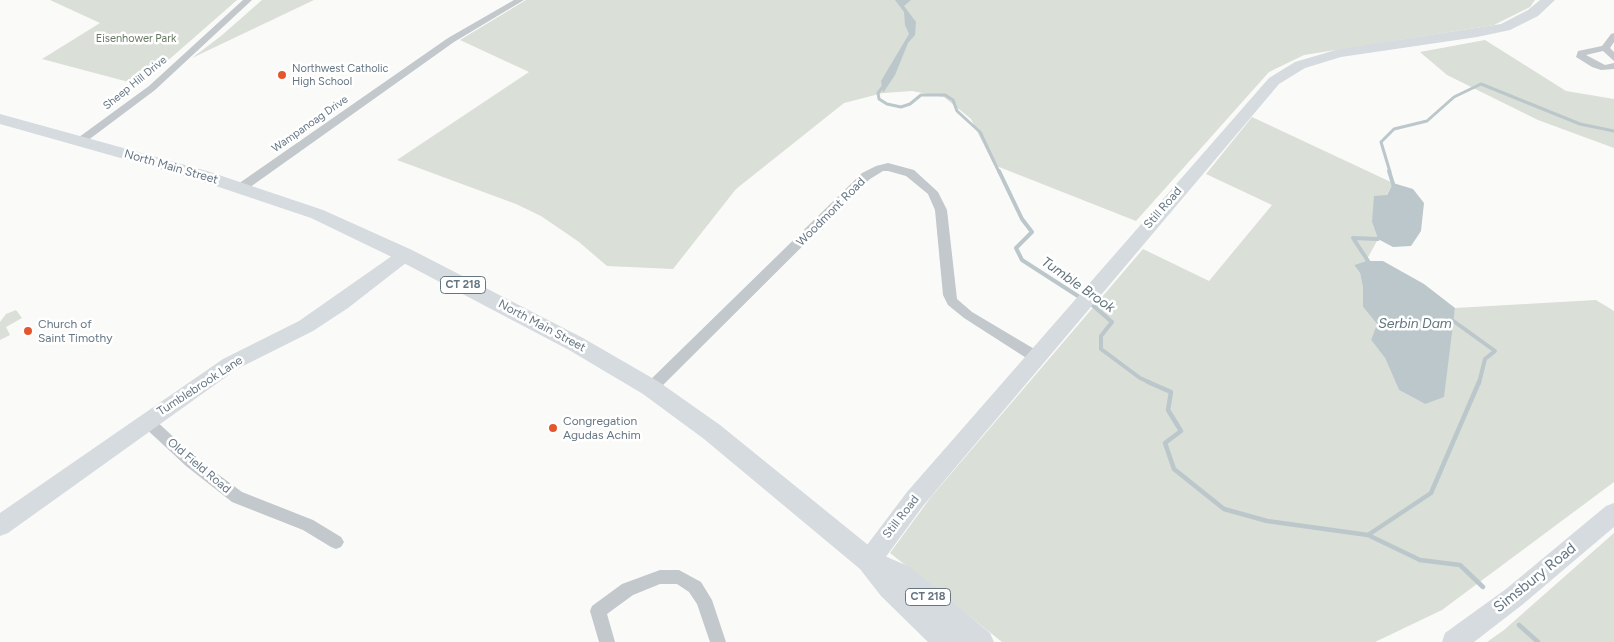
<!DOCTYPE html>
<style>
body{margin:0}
canvas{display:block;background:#fafaf8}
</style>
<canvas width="1614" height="642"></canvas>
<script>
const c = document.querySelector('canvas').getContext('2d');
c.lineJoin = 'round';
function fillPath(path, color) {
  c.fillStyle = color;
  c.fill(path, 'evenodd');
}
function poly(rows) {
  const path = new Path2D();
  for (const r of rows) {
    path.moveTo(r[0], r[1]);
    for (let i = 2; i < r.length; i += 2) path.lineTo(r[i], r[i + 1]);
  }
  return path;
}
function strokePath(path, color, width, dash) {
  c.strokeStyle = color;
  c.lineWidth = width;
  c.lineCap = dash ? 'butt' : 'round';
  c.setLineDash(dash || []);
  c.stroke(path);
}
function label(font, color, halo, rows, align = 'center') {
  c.font = font + ' Figtree,sans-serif';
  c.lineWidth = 5;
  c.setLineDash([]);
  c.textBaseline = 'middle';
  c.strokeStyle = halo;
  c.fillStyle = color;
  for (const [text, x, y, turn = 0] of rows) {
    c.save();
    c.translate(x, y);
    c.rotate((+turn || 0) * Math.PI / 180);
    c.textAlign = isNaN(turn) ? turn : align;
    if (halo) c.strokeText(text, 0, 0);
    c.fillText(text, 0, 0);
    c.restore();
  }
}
const green = poly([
 [50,0,237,0,140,85,42,59,100,23],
 [262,0,314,0,192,58,221,36],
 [526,0,1535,0,1530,7,1494,25,1304,55,1269,72,1136,221,994,165,971,119,944,97,912,91,883,93,844,103,736,189,673,269,607,266,579,242,541,216,516,204,397,160,529,72,460,40],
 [1485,40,1566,91,1614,99,1614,148,1538,120,1447,75,1420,52],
 [1252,117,1393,183,1372,222,1378,239,1366,261,1354,265,1360,273,1363,288,1363,307,1377,324,1371,340,1385,358,1399,390,1425,404,1450,339,1455,308,1596,300,1614,311,1614,482,1442,610,1375,642,1002,642,890,553,931,497,1143,249,1209,281,1272,205,1206,174],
 [16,310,22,318,6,327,10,335,0,340,0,322,6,314],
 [1614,533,1614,642,1487,642,1504,630]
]);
const water = poly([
 [895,0,911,0,904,6,916,22,915,35,908,43,895,75,883,93,881,81,909,34,905,25,904,12],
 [1393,183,1413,189,1424,203,1421,231,1411,246,1393,247,1378,239,1372,222,1374,196,1387,195],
 [1366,261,1383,261,1424,284,1455,308,1444,397,1425,404,1399,390,1385,358,1371,340,1377,324,1363,307,1363,288,1360,273,1354,265]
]);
const streamFar2 = poly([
 [885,84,878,93,879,99,887,104,901,107,910,104,921,95,945,95,953,100,957,111,980,132,999,172],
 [1390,172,1381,142,1394,129,1427,121,1454,97,1481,84,1580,124,1614,131]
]);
const streamFar1 = poly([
 [999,171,1022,219,1032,232,1016,248,1022,260,1081,298],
 [1389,171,1394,187],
 [1370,264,1353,238,1378,239,1380,236],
 [1090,303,1112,322,1101,336,1101,349,1140,378,1151,383],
 [1452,320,1495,351,1485,359,1479,383]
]);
const stream = poly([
 [1148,382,1171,392,1168,410,1181,431,1165,443,1174,469,1224,509,1267,521,1368,535,1420,560,1460,565,1483,587],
 [1368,535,1431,493,1479,382],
 [1519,625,1538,642]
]);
const street = poly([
 [243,0,252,0,155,90,83,144,75,144,75,140,149,86,243,0],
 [514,0,524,0,454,42,246,190,238,190,237,187,238,184,448,38,514,0],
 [1614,33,1614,42,1610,48,1614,52,1614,61,1603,51,1586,55,1605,65,1614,63,1614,69,1601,70,1592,67,1576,57,1578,51,1602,46,1611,34,1614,33],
 [888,163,914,170,938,192,947,210,957,299,972,312,1041,353,1042,357,1041,361,1031,361,964,318,948,305,943,295,935,210,928,194,906,176,888,171,883,171,870,179,656,392,651,393,646,392,644,388,646,384,862,173,876,166,888,163],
 [147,415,152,417,196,458,242,492,313,520,341,537,344,542,341,547,336,549,331,547,303,530,232,502,186,466,142,425,140,421,142,417,147,415],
 [660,570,679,570,701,582,712,600,726,642,710,642,697,604,689,592,677,584,660,584,633,595,607,614,615,642,599,642,590,611,592,606,622,584,660,570]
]);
const secondary = poly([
 [1540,0,1555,0,1538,16,1510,30,1477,37,1341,57,1305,68,1279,84,923,506,877,569,869,572,861,569,858,561,861,553,907,492,1269,78,1295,62,1339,49,1501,24,1528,10,1540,0],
 [405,249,411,251,414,255,411,259,348,308,313,331,237,369,8,533,0,536,0,513,223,359,299,321,399,251,405,249],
 [1614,503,1614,527,1522,605,1474,642,1442,642,1445,633,1506,589,1606,506,1614,503]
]);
const primary = poly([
 [0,114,207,171,323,210,412,250,583,338,659,382,720,425,878,553,910,567,990,633,994,642,928,642,881,596,860,569,704,439,643,394,569,350,398,260,311,218,195,179,0,124,0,114]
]);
const markers = [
 [282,75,5,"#e4572e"],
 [28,331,5,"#e4572e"],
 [553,428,5,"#e4572e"]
];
const farParknames = [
 ["Eisenhower Park",136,39]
];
const farPoinames = [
 ["Northwest Catholic",292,69],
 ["High School",292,82]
];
const farStreetnames = [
 ["Sheep Hill Drive",135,83,-39],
 ["Wampanoag Drive",310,124,-35]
];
const shields = [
 [463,285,45],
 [928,597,45]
];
const shieldNames = [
 ["CT 218",463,285],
 ["CT 218",928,597]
];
const streetNames = [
 ["North Main Street",171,167,16],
 ["Still Road",1163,208,-49],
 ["Woodmont Road",831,212,-45],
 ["North Main Street",542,326,28],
 ["Tumblebrook Lane",200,386,-33],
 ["Old Field Road",199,466,40],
 ["Still Road",901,517,-52]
];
const poiNames = [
 ["Church of",38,324],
 ["Saint Timothy",38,338],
 ["Congregation",563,421],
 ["Agudas Achim",563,435]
];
const waterNames = [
 ["Tumble Brook",1078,285,35],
 ["Serbin Dam",1415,324]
];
const nearStreetnames = [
 ["Simsbury Road",1535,578,-39]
];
fillPath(green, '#dadfd7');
fillPath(water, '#bbc7cb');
strokePath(streamFar2, '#bbc7cb', 3);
strokePath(streamFar1, '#bbc7cb', 4);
strokePath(stream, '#bbc7cb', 4.5);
fillPath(street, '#c3c8cc');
fillPath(secondary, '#d6dbdf');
fillPath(primary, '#d6dbdf');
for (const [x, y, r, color] of markers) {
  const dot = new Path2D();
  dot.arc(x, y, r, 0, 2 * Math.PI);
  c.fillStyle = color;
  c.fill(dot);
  strokePath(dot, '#fff', 2);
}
label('11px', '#687a64', '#fff', farParknames);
label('11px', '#657683', '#fff', farPoinames, 'left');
label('11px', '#657683', '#fff', farStreetnames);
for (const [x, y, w] of shields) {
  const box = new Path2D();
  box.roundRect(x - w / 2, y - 8.5, w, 17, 4);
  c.fillStyle = '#fff';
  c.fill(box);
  strokePath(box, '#657683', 1);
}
label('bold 11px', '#657683', null, shieldNames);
label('12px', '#657683', '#fff', streetNames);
label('12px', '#657683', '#fff', poiNames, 'left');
label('italic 14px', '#60757c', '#fff', waterNames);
label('15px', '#657683', '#fff', nearStreetnames);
</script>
